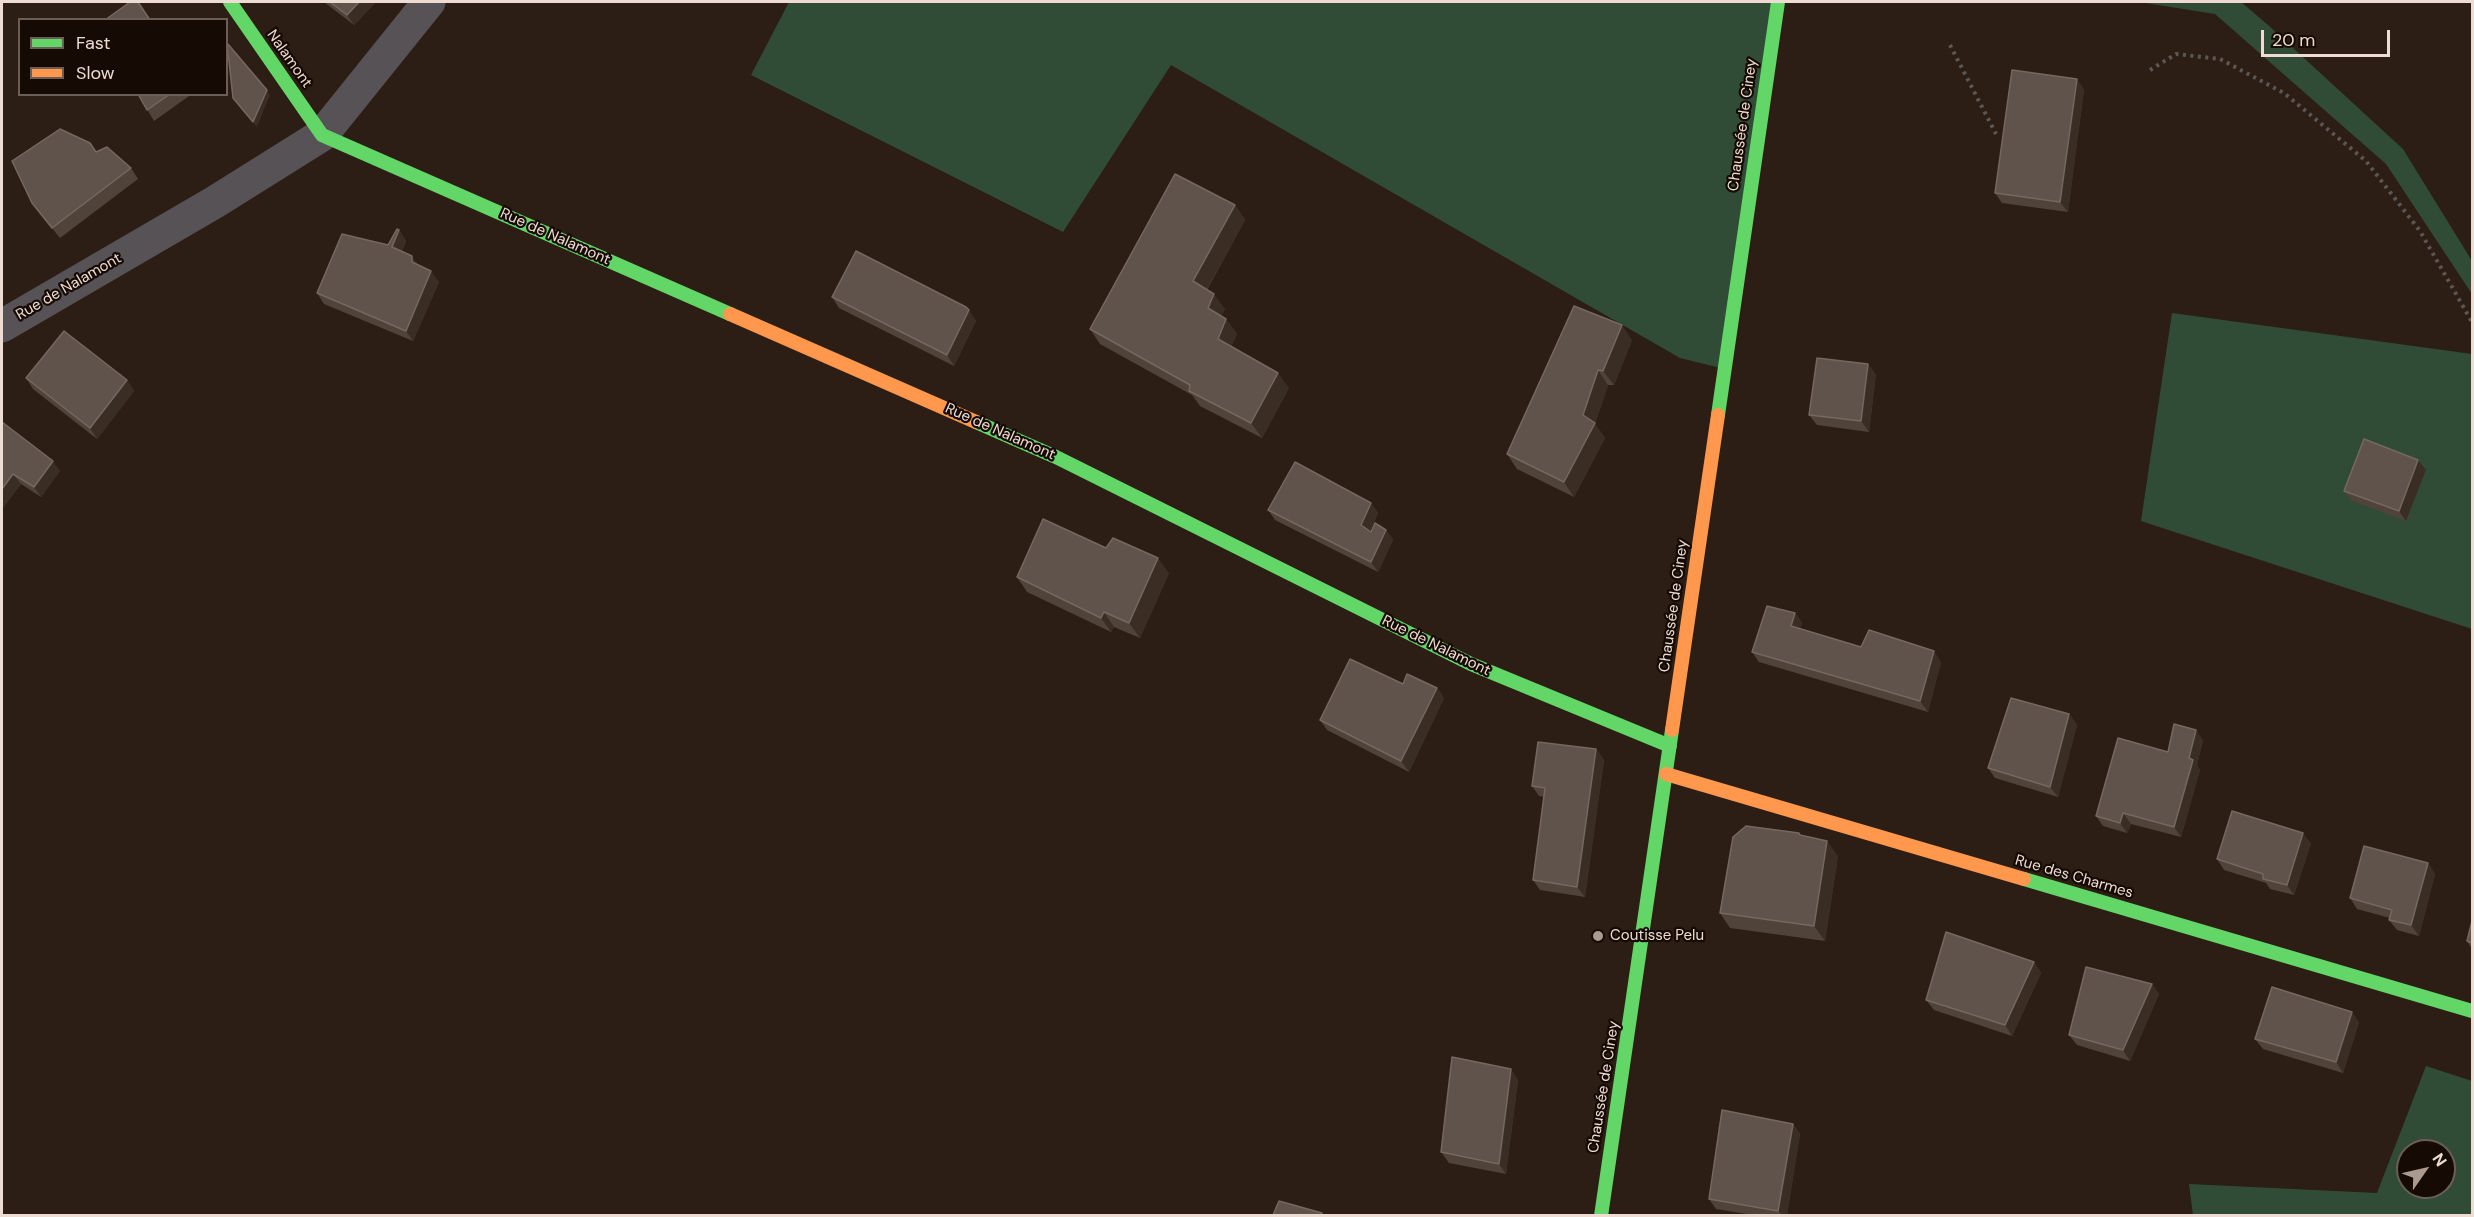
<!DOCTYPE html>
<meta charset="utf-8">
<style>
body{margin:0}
#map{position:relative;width:2474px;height:1217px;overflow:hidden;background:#2c1e14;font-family:"DM Sans",sans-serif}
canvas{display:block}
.frame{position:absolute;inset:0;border:3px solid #eedcd2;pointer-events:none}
.legend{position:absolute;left:18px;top:18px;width:210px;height:78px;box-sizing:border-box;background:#150a04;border:2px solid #6c5e56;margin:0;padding:8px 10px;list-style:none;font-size:18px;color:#eedcd2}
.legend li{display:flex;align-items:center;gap:12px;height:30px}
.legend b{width:30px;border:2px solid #6c5e56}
.north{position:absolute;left:2396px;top:1139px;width:60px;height:60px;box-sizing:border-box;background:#150a04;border:2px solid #6c5e56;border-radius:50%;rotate:56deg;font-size:16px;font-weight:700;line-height:24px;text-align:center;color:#eedcd2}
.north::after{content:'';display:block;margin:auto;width:21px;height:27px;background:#aa9a90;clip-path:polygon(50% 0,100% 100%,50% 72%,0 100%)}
.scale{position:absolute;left:2261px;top:30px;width:129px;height:27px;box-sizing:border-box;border:3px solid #eedcd2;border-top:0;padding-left:8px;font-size:18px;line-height:21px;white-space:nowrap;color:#eedcd2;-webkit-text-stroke:4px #150a04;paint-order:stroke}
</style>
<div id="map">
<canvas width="2474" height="1217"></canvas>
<div class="frame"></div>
<ul class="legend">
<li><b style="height:8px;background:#63d668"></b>Fast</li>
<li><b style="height:8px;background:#ff974d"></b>Slow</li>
</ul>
<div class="north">N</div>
<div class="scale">20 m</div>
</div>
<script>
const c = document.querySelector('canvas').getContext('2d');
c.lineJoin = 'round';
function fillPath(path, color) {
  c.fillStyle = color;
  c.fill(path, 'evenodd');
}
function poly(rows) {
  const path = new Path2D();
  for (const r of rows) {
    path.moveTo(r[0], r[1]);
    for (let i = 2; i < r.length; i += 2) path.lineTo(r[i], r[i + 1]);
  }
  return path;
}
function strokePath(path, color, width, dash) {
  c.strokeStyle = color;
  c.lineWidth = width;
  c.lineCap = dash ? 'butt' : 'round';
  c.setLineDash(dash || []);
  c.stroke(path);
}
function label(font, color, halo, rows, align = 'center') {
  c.font = font + ' "DM Sans",sans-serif';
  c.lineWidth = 4.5;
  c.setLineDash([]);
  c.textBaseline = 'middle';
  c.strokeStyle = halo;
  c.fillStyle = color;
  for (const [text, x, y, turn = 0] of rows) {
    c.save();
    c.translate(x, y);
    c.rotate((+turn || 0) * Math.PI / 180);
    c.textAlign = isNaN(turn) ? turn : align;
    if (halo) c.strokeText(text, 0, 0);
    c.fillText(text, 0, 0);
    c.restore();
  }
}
const green = poly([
 [789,2,1778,2,1725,369,1680,358,1171,65,1063,232,751,75],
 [2139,2,2241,2,2268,25,2403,149,2472,261,2472,294,2386,164,2215,14],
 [2172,313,2472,354,2472,629,2141,521],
 [2426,1066,2472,1081,2472,1215,2193,1215,2189,1184,2377,1193],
 [2408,1151,2444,1151,2444,1187,2408,1187]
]);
const path = poly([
 [1950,45,1996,134],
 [2150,70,2176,54,2220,59,2284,93,2366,161,2420,231,2472,322]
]);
const street = poly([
 [2,326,215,202,322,135,429,2]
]);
const fast = poly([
 [230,2,322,135,730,314],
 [1718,415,1778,2],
 [976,422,1056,457,1471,664,1670,746],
 [2024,879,2472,1011],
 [1601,1216,1672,730]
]);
const slow = poly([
 [730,314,976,422],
 [1672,730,1718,415],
 [1666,774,2024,879]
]);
const wall = poly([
 [324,2,376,2,354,25],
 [2084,89,2068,212,2002,203,1995,193],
 [138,94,192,94,154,121],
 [96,152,131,168,138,179,60,238,32,203],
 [1235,205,1245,220,1207,290,1225,309,1221,316,1226,319,1237,334,1231,347,1289,388,1262,438,1200,406,1192,395,1100,344,1090,329],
 [399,230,406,241,402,251,439,282,413,341,324,304,317,293,388,245],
 [832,297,966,307,976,321,954,366,839,308],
 [1574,306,1632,340,1614,385,1608,385,1595,424,1605,438,1574,497,1517,469,1507,454],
 [1876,374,1869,432,1817,425,1809,415],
 [26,378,127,380,134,391,97,439,33,389],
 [2,422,60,471,41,497,21,484,2,509],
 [2426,470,2406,521,2352,501,2344,491],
 [1371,503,1378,513,1370,531,1386,530,1393,540,1378,572,1275,520,1268,510],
 [1106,548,1169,573,1140,638,1114,627,1111,632,1027,592,1017,577],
 [1795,613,1802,623,1800,629,1861,647,1941,662,1928,712,1759,662,1752,652],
 [1403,684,1437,688,1444,698,1409,772,1327,730,1320,720],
 [2069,714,2077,725,2058,797,1995,778,1988,768],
 [2203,740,2197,765,2200,770,2181,837,2131,824,2127,833,2103,826,2096,816,2168,752],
 [1596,749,1604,760,1585,897,1540,890,1533,880,1544,797,1539,796,1532,786],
 [1801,836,1838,856,1825,941,1730,928,1720,913],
 [2311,843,2294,895,2270,889,2266,883,2224,870,2217,859],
 [2428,863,2435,874,2419,936,2397,930,2389,920,2390,918,2357,909,2350,898],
 [2472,921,2472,949,2467,941],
 [2034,962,2041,973,2012,1036,1934,1010,1926,1000],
 [2152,984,2159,994,2130,1061,2077,1045,2069,1035],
 [2359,1022,2343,1073,2263,1049,2255,1039],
 [1518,1080,1506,1174,1449,1163,1441,1152],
 [1793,1124,1800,1134,1787,1215,1753,1215,1716,1209,1709,1199]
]);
const shadedWall = poly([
 [359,2,376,2,354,25,347,15],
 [2077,79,2084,89,2068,212,2060,202],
 [267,90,270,95,257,127,253,122],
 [1235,205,1245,220,1203,296,1193,281],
 [399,230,406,241,399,257,392,247],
 [412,256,419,266,412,262],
 [431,271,439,282,413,341,406,331],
 [1214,294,1225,309,1218,323,1208,308],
 [969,310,976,321,954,366,947,355],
 [1226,319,1237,334,1228,354,1218,339],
 [1622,325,1632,340,1614,385,1603,371],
 [1868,364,1876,374,1869,432,1861,421],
 [1598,370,1608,385,1595,424,1605,438,1574,497,1564,482,1583,415],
 [1278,373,1289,388,1262,438,1251,423],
 [127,380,134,391,97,439,90,428],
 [2418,460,2426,470,2406,521,2399,511],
 [53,461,60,471,41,497,34,487],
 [13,474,21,484,2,509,2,489],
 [1371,503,1378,513,1368,535,1361,525],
 [1386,530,1393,540,1378,572,1371,562],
 [1158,558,1169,573,1140,638,1129,623],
 [1104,612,1114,627,1111,632,1101,618],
 [1795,613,1802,623,1798,636,1791,626],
 [1934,651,1941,662,1928,712,1920,701],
 [1437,688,1444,698,1409,772,1401,761],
 [2069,714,2077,725,2058,797,2050,787],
 [2196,730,2203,740,2197,765,2200,770,2181,837,2174,827,2189,758],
 [1596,749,1604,760,1585,897,1577,887],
 [2123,813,2131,824,2127,833,2120,823],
 [2303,833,2311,843,2294,895,2287,885],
 [1827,841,1838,856,1825,941,1814,926],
 [2428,863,2435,874,2419,936,2411,925],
 [2034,962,2041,973,2012,1036,2005,1025],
 [2152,984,2159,994,2130,1061,2123,1050],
 [2352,1012,2359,1022,2343,1073,2336,1062],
 [1511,1069,1518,1080,1506,1174,1499,1164],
 [1793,1124,1800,1134,1787,1215,1782,1215,1778,1211]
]);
const building = poly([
 [130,2,138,2,150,20,105,20,130,2],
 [330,2,359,2,347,15,330,2],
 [227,43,267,90,253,122,233,98,227,43],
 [2012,70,2077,79,2060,202,1995,193,2012,70],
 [138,94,170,94,147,110,138,94],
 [60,129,90,143,96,152,107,147,131,168,52,228,32,203,12,161,60,129],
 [1175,174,1235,205,1193,281,1214,294,1208,308,1226,319,1218,339,1278,373,1251,423,1189,391,1190,385,1090,329,1175,174],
 [397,229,399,230,392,247,412,256,412,262,431,271,406,331,317,293,342,234,388,245,397,229],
 [856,251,966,307,969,310,947,355,832,297,856,251],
 [1574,306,1622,325,1603,371,1598,370,1583,415,1595,423,1564,482,1507,454,1574,306],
 [64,331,127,380,90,428,26,378,64,331],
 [1817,358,1868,364,1861,421,1809,415,1817,358],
 [2,422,53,461,34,487,13,474,2,489,2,422],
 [2364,439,2418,460,2399,511,2344,491,2364,439],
 [1295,462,1371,503,1361,525,1371,532,1375,523,1386,530,1371,562,1268,510,1295,462],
 [1043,519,1106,548,1113,538,1158,558,1129,623,1104,612,1101,618,1017,577,1043,519],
 [1767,606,1795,613,1791,626,1861,647,1869,630,1934,651,1920,701,1752,652,1767,606],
 [1350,659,1403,684,1407,674,1437,688,1401,761,1320,720,1350,659],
 [2011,698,2069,714,2050,787,1988,768,2011,698],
 [2174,724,2196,730,2189,758,2193,760,2174,827,2123,813,2120,823,2096,816,2118,738,2168,752,2174,724],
 [1538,742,1596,749,1577,887,1533,880,1545,788,1532,786,1538,742],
 [2232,811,2303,833,2287,885,2263,879,2263,874,2217,859,2232,811],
 [1746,826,1799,833,1800,835,1827,841,1814,926,1720,913,1733,837,1746,826],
 [2364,846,2428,863,2411,925,2389,920,2392,910,2350,898,2364,846],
 [2472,921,2472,943,2467,941,2472,921],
 [1946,932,2034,962,2005,1025,1926,1000,1946,932],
 [2086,967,2152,984,2123,1050,2069,1035,2086,967],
 [2272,987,2352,1012,2336,1062,2255,1039,2272,987],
 [1452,1057,1511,1069,1499,1164,1441,1152,1452,1057],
 [1722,1110,1793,1124,1778,1211,1709,1199,1722,1110],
 [1279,1201,1322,1213,1321,1215,1273,1215,1279,1201]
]);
const markers = [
 [1598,936,6,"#aa9a90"]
];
const streetNames = [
 ["Nalamont",289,59,55],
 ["Chaussée de Ciney",1743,125,-82],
 ["Rue de Nalamont",555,237,24],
 ["Rue de Nalamont",69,287,-30],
 ["Rue de Nalamont",1000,432,24],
 ["Chaussée de Ciney",1674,606,-82],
 ["Rue de Nalamont",1436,646,26],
 ["Rue des Charmes",2074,877,16],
 ["Chaussée de Ciney",1604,1087,-81]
];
const poiNames = [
 ["Coutisse Pelu",1610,936]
];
fillPath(green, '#304c37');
strokePath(path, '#5c5655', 4, [3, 4.5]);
strokePath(street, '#565255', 33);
strokePath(fast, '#63d668', 14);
strokePath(slow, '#ff974d', 14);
fillPath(wall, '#4f433a');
fillPath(shadedWall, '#3a2d24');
fillPath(building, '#60534b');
strokePath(building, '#766860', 1.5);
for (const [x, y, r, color] of markers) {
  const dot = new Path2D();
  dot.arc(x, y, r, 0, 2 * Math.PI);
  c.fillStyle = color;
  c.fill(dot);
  strokePath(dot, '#150a04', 2);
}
label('15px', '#eedcd2', '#150a04', streetNames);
label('15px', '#eedcd2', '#150a04', poiNames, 'left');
</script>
